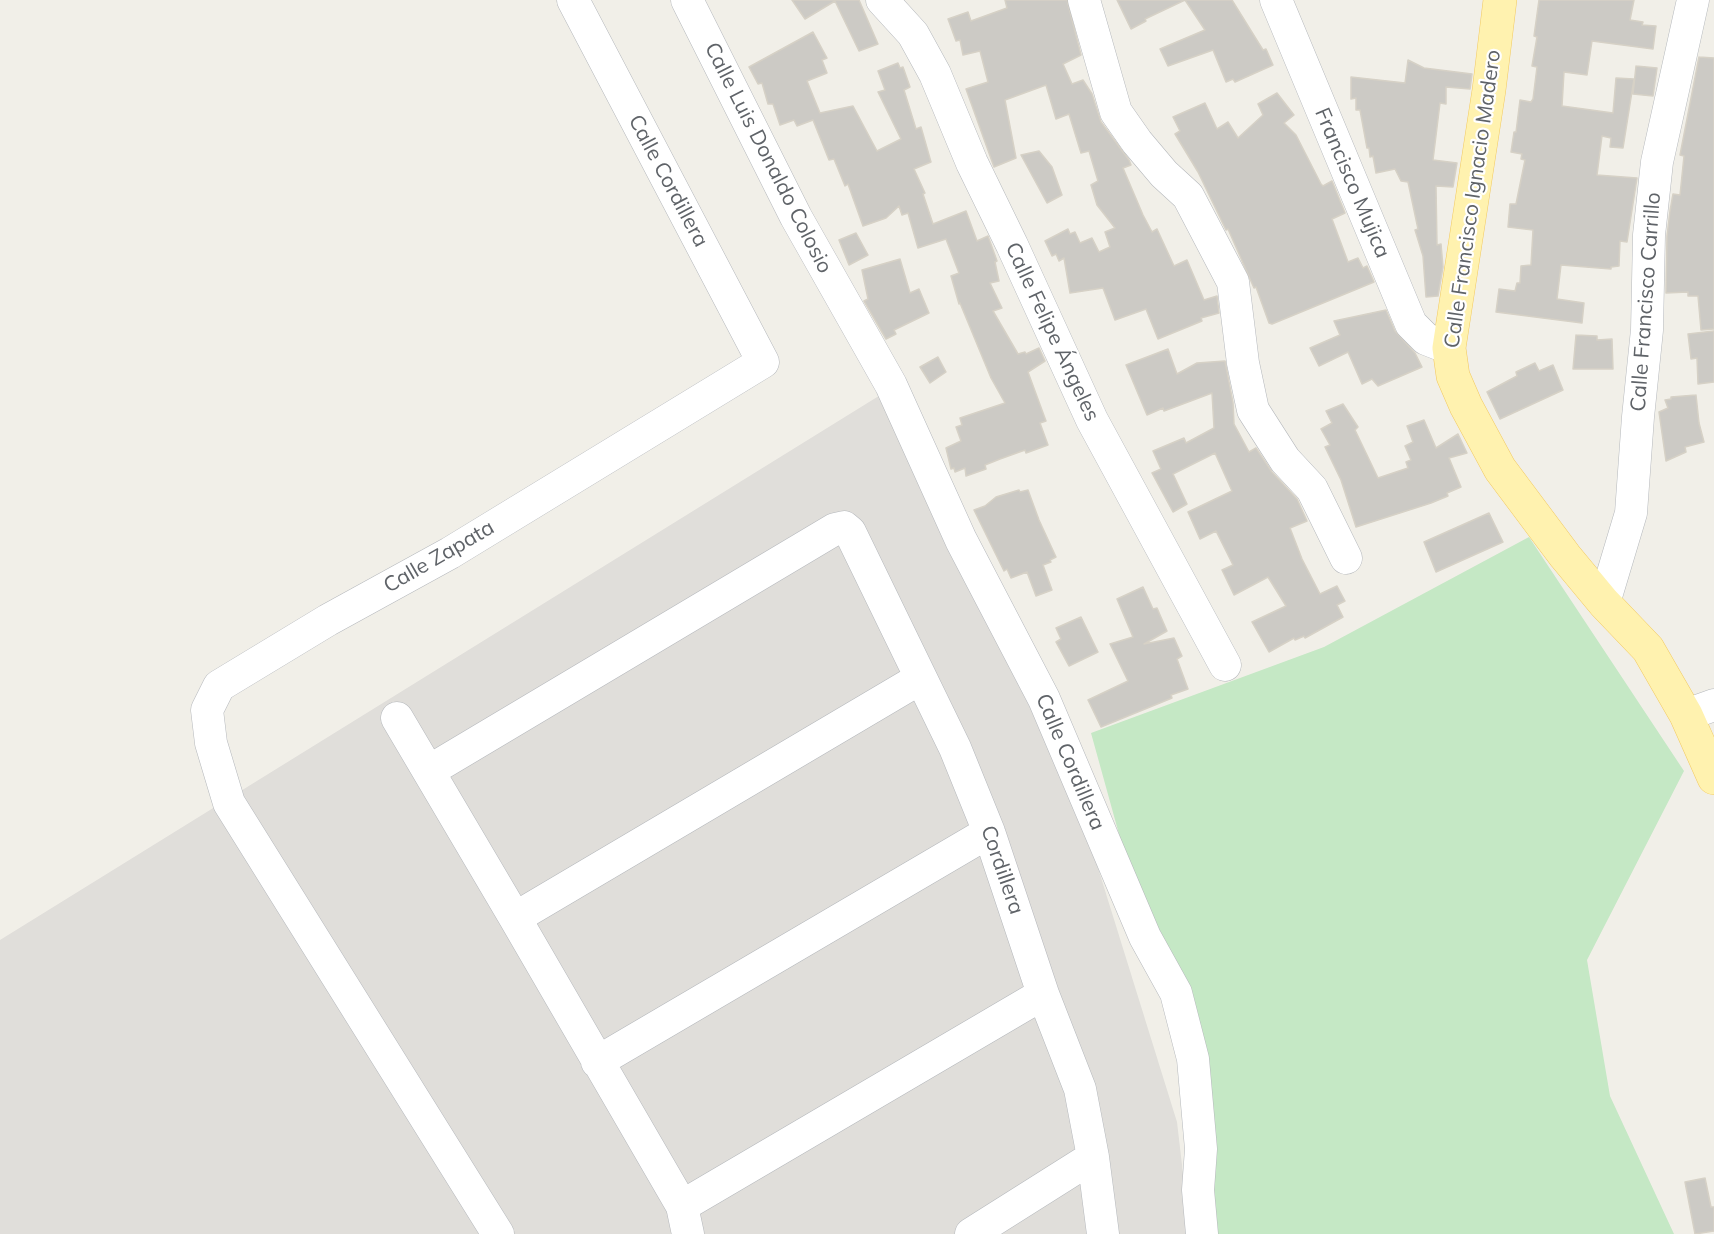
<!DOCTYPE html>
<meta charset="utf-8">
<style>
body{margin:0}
canvas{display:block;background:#f1efe8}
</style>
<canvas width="1714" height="1234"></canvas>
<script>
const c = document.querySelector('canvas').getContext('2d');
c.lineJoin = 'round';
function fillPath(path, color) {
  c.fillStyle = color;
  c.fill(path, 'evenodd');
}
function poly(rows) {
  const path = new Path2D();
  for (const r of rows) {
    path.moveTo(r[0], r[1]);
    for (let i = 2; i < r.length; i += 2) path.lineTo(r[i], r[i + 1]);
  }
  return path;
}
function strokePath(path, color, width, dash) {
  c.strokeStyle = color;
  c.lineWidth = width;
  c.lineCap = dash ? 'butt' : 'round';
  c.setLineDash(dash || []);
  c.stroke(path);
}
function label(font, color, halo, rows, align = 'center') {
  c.font = font + ' Mulish,sans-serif';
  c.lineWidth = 4.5;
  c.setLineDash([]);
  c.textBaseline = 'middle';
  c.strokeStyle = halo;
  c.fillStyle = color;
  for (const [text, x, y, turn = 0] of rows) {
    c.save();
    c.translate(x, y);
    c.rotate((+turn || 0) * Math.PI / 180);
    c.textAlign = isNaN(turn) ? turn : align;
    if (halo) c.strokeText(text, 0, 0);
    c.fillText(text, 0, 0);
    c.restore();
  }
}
const industrial = poly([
 [882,394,1061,749,1177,1122,1190,1234,0,1234,0,940]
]);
const green = poly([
 [1529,537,1684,771,1587,960,1610,1096,1674,1234,1217,1234,1202,1134,1091,733,1324,647]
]);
const building = poly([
 [792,0,859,0,878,44,859,51,835,1,805,19,792,0],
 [1005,0,1067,0,1081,55,1063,64,1072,84,1083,80,1092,94,1101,122,1129,160,1131,165,1123,168,1143,215,1152,232,1157,229,1174,266,1187,260,1204,300,1217,296,1219,313,1201,318,1202,321,1158,339,1146,309,1115,320,1103,288,1070,293,1064,258,1059,261,1056,254,1052,256,1045,241,1068,229,1070,234,1075,232,1080,243,1092,238,1099,252,1110,247,1105,232,1115,228,1097,205,1091,185,1098,181,1089,151,1081,153,1069,114,1056,119,1046,85,1005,100,1016,158,994,167,966,89,988,82,980,51,963,55,960,40,956,41,948,19,968,12,971,21,1007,8,1005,0],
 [1117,0,1185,0,1145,19,1146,21,1131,29,1117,0],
 [1185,0,1232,0,1263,50,1266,49,1273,65,1235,82,1233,79,1226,82,1213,50,1168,66,1160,49,1205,30,1185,0],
 [1539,0,1634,0,1630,20,1643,22,1642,25,1656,26,1653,49,1592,41,1587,75,1564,72,1562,106,1613,113,1616,78,1634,79,1623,148,1610,147,1611,138,1602,136,1597,175,1637,178,1627,242,1620,241,1619,266,1611,267,1611,269,1561,265,1557,299,1584,303,1582,323,1496,312,1499,289,1515,291,1517,283,1520,283,1521,266,1531,265,1533,230,1508,227,1510,204,1516,204,1525,160,1521,159,1522,154,1511,152,1514,132,1516,132,1520,100,1531,102,1533,99,1537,67,1532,66,1537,37,1534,36,1539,0],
 [813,32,827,58,822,60,827,73,807,81,820,113,853,106,877,151,901,139,878,92,885,90,878,71,898,63,900,68,903,67,910,87,904,90,916,129,921,127,931,162,914,169,925,193,923,194,933,224,966,211,977,241,988,236,997,261,995,262,999,281,990,283,1002,308,993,311,1018,354,1025,352,1026,354,1039,348,1045,361,1028,372,1046,421,1040,423,1048,445,1026,453,1025,450,1000,459,985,465,986,469,966,476,965,468,955,472,954,468,951,469,946,448,961,441,956,427,962,425,960,418,1005,403,991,378,960,303,959,304,951,276,959,273,946,239,918,248,908,213,902,215,899,206,886,218,863,226,848,184,845,186,834,159,829,160,813,120,797,126,794,120,780,125,773,104,768,104,762,83,758,84,749,67,813,32],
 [1699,57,1714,58,1714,329,1701,330,1698,296,1688,296,1688,292,1666,293,1667,236,1670,211,1673,194,1680,195,1684,156,1680,155,1699,57],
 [1408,60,1424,68,1472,74,1470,89,1446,87,1446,104,1440,103,1433,160,1457,163,1453,187,1436,186,1437,245,1441,244,1443,267,1438,296,1426,297,1423,256,1415,230,1418,229,1408,182,1401,181,1395,169,1376,173,1373,156,1370,157,1369,148,1367,148,1360,110,1356,110,1356,98,1351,99,1351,77,1405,83,1408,60],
 [1636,66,1657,68,1653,96,1633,94,1636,66],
 [1277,93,1294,115,1284,123,1296,135,1321,184,1323,186,1332,181,1345,213,1332,219,1348,262,1358,258,1363,268,1367,266,1374,282,1272,324,1269,323,1256,287,1254,288,1228,229,1226,230,1198,172,1175,134,1180,131,1173,117,1205,103,1217,129,1228,122,1238,138,1263,115,1258,104,1277,93],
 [1039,151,1052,167,1062,195,1047,203,1021,155,1039,151],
 [856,233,868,255,849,265,839,240,856,233],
 [900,259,910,293,919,289,929,313,894,330,896,334,886,339,864,301,868,299,862,270,900,259],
 [1386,310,1395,331,1415,353,1422,367,1378,386,1372,379,1362,384,1348,352,1319,366,1310,348,1340,335,1334,321,1386,310],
 [1714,331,1714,382,1698,384,1697,358,1691,359,1688,334,1714,331],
 [1576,335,1597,336,1597,340,1612,339,1613,369,1573,369,1576,335],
 [1168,349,1177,374,1197,363,1225,361,1233,403,1234,424,1249,452,1256,448,1272,472,1297,499,1307,521,1290,528,1302,559,1320,594,1337,586,1345,601,1337,605,1343,617,1305,638,1304,636,1295,640,1294,638,1269,652,1252,622,1286,606,1268,577,1234,595,1222,570,1233,565,1216,531,1200,539,1188,512,1232,491,1215,453,1173,474,1187,504,1173,512,1152,473,1161,469,1153,451,1184,438,1186,443,1214,428,1212,393,1164,411,1163,408,1147,415,1126,365,1168,349],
 [938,357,946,372,930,383,920,367,938,357],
 [1535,363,1539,371,1553,365,1563,390,1500,419,1487,392,1517,376,1516,372,1535,363],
 [1696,395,1699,423,1704,442,1685,447,1686,452,1666,461,1659,412,1668,408,1665,400,1671,399,1671,397,1696,395],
 [1343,404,1358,427,1355,430,1378,478,1408,468,1406,462,1411,460,1405,446,1413,442,1407,426,1424,420,1436,448,1458,434,1467,453,1449,458,1461,487,1447,493,1448,496,1431,503,1356,527,1341,480,1325,447,1330,445,1321,429,1332,423,1326,411,1343,404],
 [1019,490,1020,492,1028,490,1039,520,1056,557,1050,560,1051,562,1043,565,1052,590,1036,596,1027,572,1011,578,1007,569,1004,571,974,510,985,506,996,497,1019,490],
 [1489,513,1503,542,1436,572,1424,542,1489,513],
 [1143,587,1153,609,1157,608,1167,631,1144,644,1174,638,1182,656,1177,659,1188,689,1171,695,1172,698,1101,727,1088,700,1128,681,1110,644,1133,637,1117,599,1143,587],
 [1081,617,1098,652,1069,666,1056,642,1061,639,1056,628,1081,617],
 [1705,1178,1711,1207,1714,1207,1714,1231,1695,1234,1685,1182,1705,1178]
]);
const minor = poly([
 [687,0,796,217,891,385,961,540,1044,699,1145,937,1176,993,1193,1059,1201,1149,1198,1190,1202,1234],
 [882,0,913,34,935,74,972,163,1012,245,1092,420,1225,665],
 [1084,0,1116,112,1137,142,1164,174,1188,196,1233,282,1243,363,1253,410,1285,460,1312,489,1346,558],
 [1276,0,1411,324,1426,339,1449,348],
 [1604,603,1631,513,1638,417,1647,330,1649,235,1657,162,1693,0],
 [1686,715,1714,705],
 [397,718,515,918,682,1206,688,1234],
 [429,771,835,529,844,527,850,532,955,748,989,832,1043,994,1080,1089,1093,1157,1103,1234],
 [515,918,921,678],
 [597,1062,989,832],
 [682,1206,1043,994],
 [498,1234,229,803,211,743,207,710,219,686,328,620,450,553,763,362,573,0],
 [971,1234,1093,1157]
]);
const major = poly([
 [1500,0,1489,90,1449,348,1453,376,1466,406,1500,469,1565,556,1604,603,1648,649,1686,715,1714,778]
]);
const streetNames = [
 ["Calle Luis Donaldo Colosio",768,158,63],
 ["Calle Cordillera",668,181,62],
 ["Francisco Mujica",1352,183,67],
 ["Calle Francisco Ignacio Madero",1473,199,-82],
 ["Calle Francisco Carrillo",1646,302,-86],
 ["Calle Felipe Ángeles",1052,332,65],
 ["Calle Zapata",439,557,-30],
 ["Calle Cordillera",1070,762,67],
 ["Cordillera",1002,870,71]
];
fillPath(industrial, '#e0deda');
fillPath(green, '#c5e8c5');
fillPath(building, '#cccac5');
strokePath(building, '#d6d1c6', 1.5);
strokePath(minor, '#b5b8bc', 33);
strokePath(major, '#f2c960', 34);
strokePath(minor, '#fff', 32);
strokePath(major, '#fff2af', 33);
label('21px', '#5f6368', '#fff', streetNames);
</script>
